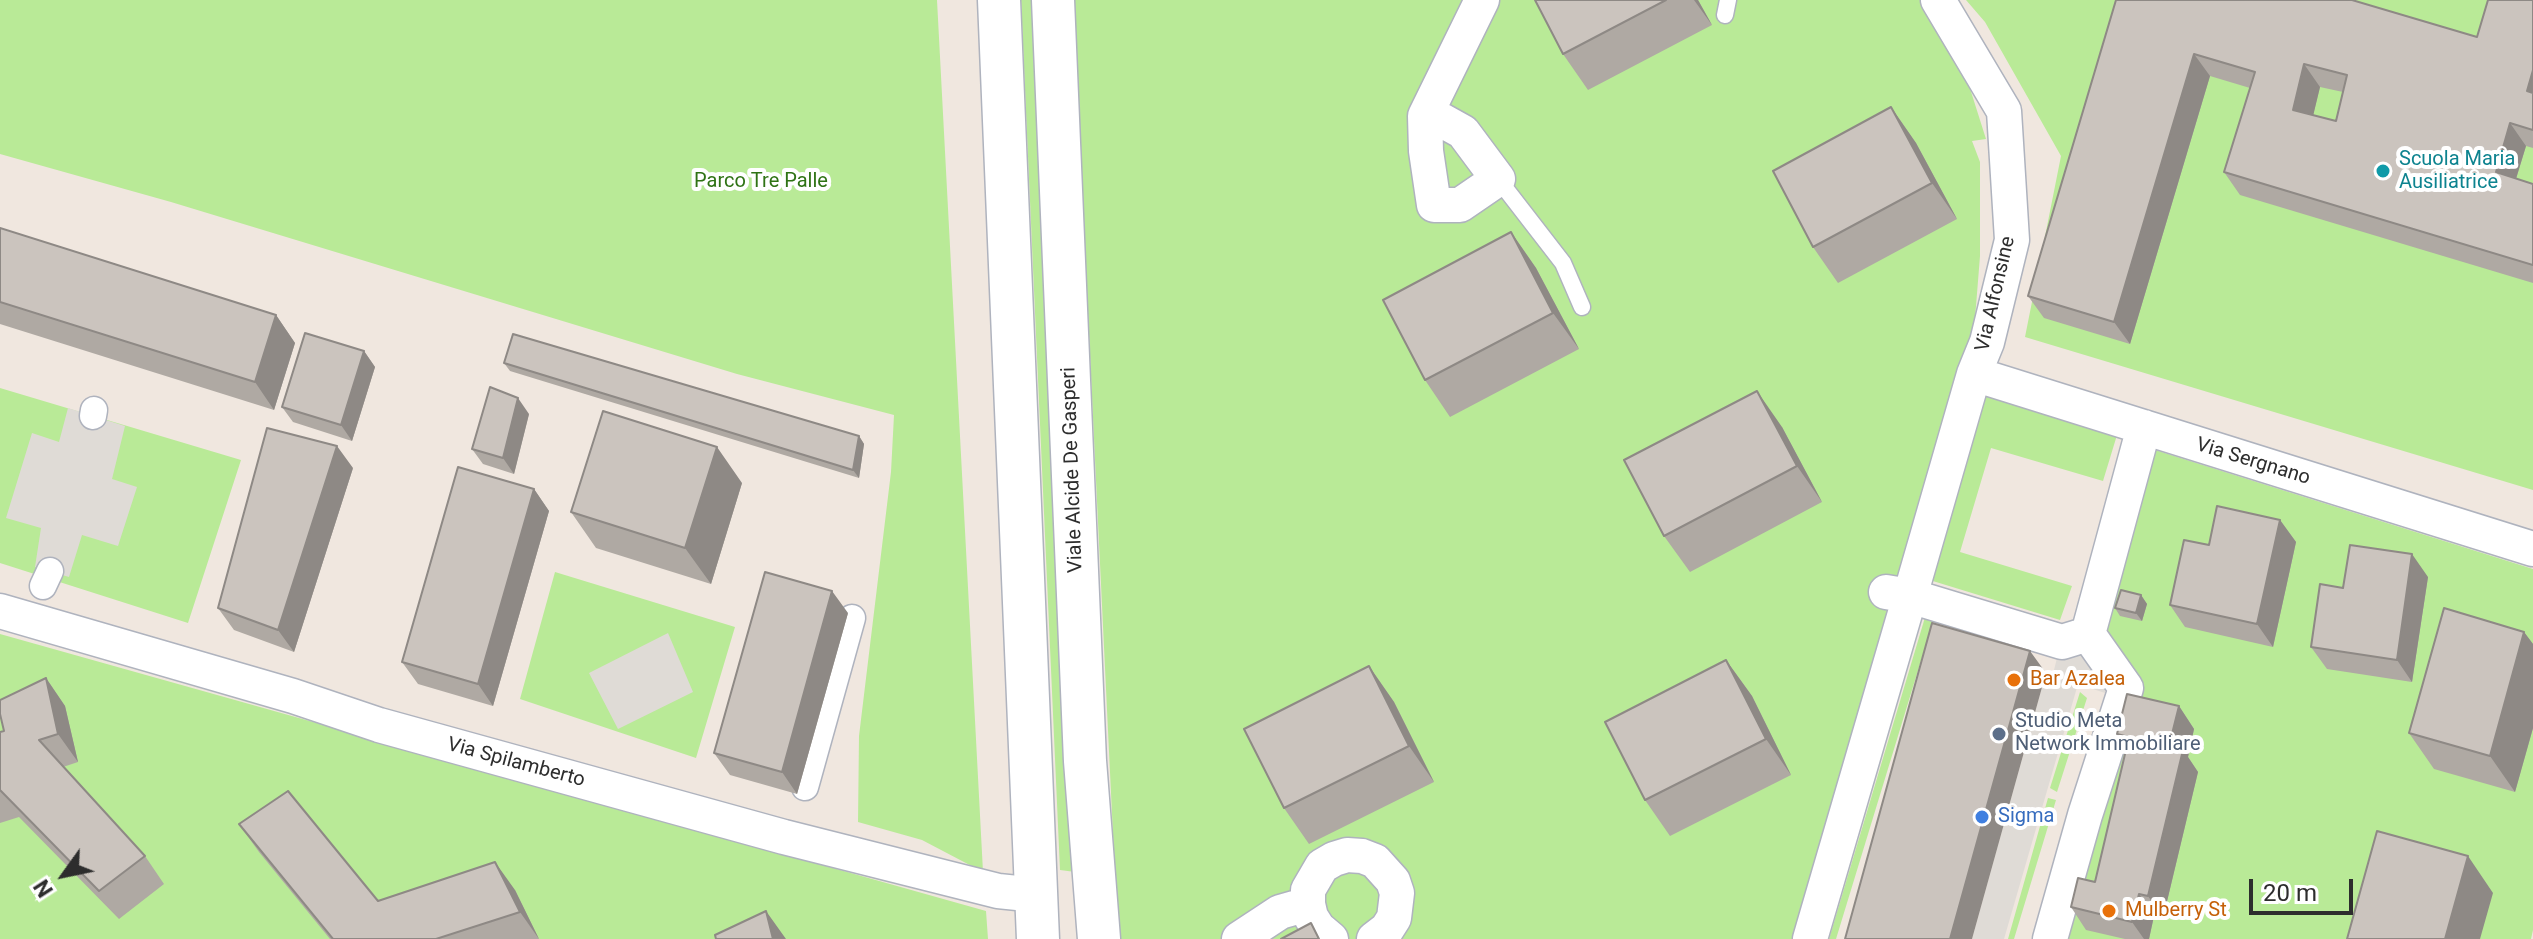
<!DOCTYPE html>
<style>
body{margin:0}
#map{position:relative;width:2533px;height:939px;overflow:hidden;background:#f0e7df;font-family:Roboto,sans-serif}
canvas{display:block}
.north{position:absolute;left:24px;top:835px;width:80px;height:80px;-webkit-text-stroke:6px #fff;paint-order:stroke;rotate:237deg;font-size:22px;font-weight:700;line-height:32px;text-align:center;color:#2d2d2d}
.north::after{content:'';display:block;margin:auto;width:28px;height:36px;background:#2d2d2d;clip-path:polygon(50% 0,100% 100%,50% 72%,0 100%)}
.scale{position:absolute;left:2249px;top:879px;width:104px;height:36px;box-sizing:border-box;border:4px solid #2d2d2d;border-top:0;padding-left:10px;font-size:24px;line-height:28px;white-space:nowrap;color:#2d2d2d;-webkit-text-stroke:6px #fff;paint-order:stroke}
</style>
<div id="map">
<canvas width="2533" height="939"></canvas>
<div class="north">N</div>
<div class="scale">20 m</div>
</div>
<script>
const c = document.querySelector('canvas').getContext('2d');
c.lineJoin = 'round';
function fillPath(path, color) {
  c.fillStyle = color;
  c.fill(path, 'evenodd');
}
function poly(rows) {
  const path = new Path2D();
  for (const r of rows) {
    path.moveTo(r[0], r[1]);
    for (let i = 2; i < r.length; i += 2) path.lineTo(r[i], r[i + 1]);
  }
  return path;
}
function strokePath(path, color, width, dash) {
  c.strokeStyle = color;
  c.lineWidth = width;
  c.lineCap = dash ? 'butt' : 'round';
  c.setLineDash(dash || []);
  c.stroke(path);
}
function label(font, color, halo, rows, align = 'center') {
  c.font = font + ' Roboto,sans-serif';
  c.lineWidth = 8;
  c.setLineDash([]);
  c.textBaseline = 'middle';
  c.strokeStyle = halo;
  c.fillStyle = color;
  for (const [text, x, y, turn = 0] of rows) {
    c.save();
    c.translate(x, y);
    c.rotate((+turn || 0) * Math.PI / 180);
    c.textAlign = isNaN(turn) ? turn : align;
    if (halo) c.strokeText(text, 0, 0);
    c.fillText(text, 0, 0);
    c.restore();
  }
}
const green = poly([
 [0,0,937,0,983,872,922,840,858,822,859,736,891,472,894,415,737,374,171,202,0,154],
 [1021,0,1040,0,1083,873,1060,870],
 [1073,0,1925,0,1960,57,1986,139,1972,141,1980,162,1980,256,1972,356,1795,939,1118,939],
 [1966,0,2533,0,2533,490,2025,337,2061,156,1985,22],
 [0,388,241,460,188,623,0,563],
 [1975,390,2117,435,2103,481,1991,448,1960,552,2072,586,2060,620,1923,578],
 [2152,449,2533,569,2533,930,2531,939,2064,939,2132,691,2097,642],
 [555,572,735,627,696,758,520,699],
 [1926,614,1934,618,1836,939,1829,939],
 [0,634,986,911,988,939,0,939],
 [2080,692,2087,698,2057,792,2050,788],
 [2048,798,2056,800,2014,939,2008,939]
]);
const plaza = poly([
 [68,408,125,426,112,479,137,487,118,546,82,535,69,577,35,567,41,528,6,518,32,433,59,442],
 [668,633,693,692,618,729,589,673],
 [2079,650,2106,666,2105,693,2078,684,2004,939,1972,939,2046,673,2053,674,2058,654]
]);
const service = poly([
 [1725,15,1728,0],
 [1498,179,1563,263,1582,307]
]);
const pedestrian = poly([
 [93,416,94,410],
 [43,586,50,571],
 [805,787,852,618]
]);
const minor = poly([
 [1427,112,1463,132,1498,179,1460,205,1434,205,1426,151,1425,116,1482,0],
 [1974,374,2533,549],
 [1886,592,1910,596,1974,374,1987,342,2012,240,2004,111,1938,0],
 [0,611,293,696,379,725,784,837,998,891,1037,895],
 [2088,634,2144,427],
 [1239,939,1280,912,1308,904],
 [1331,939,1318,928,1311,917,1308,904,1308,890,1322,866,1334,859,1347,855,1362,856,1375,861,1393,881,1397,893,1394,918,1387,929,1374,939],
 [1810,939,1910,596,2062,642,2088,634],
 [2050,939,2085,815,2126,688,2088,634]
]);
const tertiary = poly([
 [999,0,1038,939],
 [1053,0,1085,761,1099,939]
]);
const wall = poly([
 [1535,0,1698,0,1712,25,1588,90,1563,54],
 [2116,0,2477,37,2533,0,2533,148,2526,146,2516,179,2533,184,2533,283,2240,195,2224,172,2250,88,2210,76,2130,344,2044,318,2028,296],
 [2320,87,2343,92,2336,121,2313,115],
 [1891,107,1916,143,1957,219,1838,283,1813,247],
 [0,228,276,315,295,343,274,410,0,324],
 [1511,232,1536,268,1579,349,1450,417,1425,380],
 [364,351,375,367,352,441,293,422,282,407],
 [504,363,859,436,864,444,859,478,510,371],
 [529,414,514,474,483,464,472,449],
 [1782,427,1822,502,1690,572,1664,536],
 [353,468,294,652,234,630,218,608],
 [742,483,711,584,596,548,571,512],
 [534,489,549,511,493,706,418,684,402,662],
 [2280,520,2296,542,2273,647,2185,627,2170,605,2209,545],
 [2428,577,2412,682,2327,669,2311,647,2343,588],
 [2141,595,2147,604,2142,621,2120,616,2115,608],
 [848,613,797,794,730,775,714,753],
 [2524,632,2533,644,2533,728,2515,792,2434,769,2409,733],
 [1726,660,1752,696,1791,775,1670,836,1645,800],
 [1369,666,1394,702,1434,782,1309,844,1284,808],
 [46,678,65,706,78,762,63,767,145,856,164,884,119,919,19,817,0,823,0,732,4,731],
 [2179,706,2194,729,2188,757,2198,772,2163,918,2154,916,2149,939,2125,939,2086,930,2071,907,2095,882,2127,748,2117,734],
 [239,824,378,901,515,890,539,939,330,939,259,852]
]);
const shadedWall = poly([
 [1694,0,1698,0,1712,25],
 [2194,54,2210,76,2130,344,2114,322],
 [2304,64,2320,87,2309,133,2293,110],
 [2533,70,2533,100,2527,91],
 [1891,107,1916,143,1957,219,1932,183],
 [2510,123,2526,146,2511,195,2496,172],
 [1511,232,1536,268,1579,349,1553,313],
 [276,315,295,343,274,410,255,382],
 [364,351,375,367,352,441,341,425],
 [1757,391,1782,427,1822,502,1797,466],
 [518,398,529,414,514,474,503,458],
 [859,436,864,444,859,478,853,470],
 [337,446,353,468,294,652,278,630],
 [717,447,742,483,711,584,685,548],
 [534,489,549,511,493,706,478,684],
 [2280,520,2296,542,2273,647,2257,624],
 [2412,554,2428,577,2412,682,2397,660],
 [832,591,848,613,797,794,782,772],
 [2141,595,2147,604,2142,621,2136,613],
 [2524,632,2533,644,2533,728,2515,792,2490,756],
 [2030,651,2046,673,1972,939,1950,939],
 [1726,660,1752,696,1791,775,1766,739],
 [1369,666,1394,702,1434,782,1409,746],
 [46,678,65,706,78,762,58,734],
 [2179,706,2194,729,2188,757,2198,772,2163,918,2148,896,2169,746],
 [2468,856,2493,893,2480,939,2445,939],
 [495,862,515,890,539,939,520,912],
 [2139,894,2154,916,2149,939,2144,939,2132,922],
 [766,911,786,939,773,939]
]);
const building = poly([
 [1535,0,1666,0,1563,54,1535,0],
 [2116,0,2352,0,2477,37,2488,0,2533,0,2533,70,2527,91,2533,93,2533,130,2510,123,2496,172,2533,184,2533,265,2224,172,2255,72,2194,54,2114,322,2028,296,2116,0],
 [2304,64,2347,75,2336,121,2293,110,2304,64],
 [1891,107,1932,183,1813,247,1773,171,1891,107],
 [0,228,276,315,255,382,0,302,0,228],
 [1511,232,1553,313,1425,380,1383,300,1511,232],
 [305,333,364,351,341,425,282,407,305,333],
 [513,334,859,436,853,470,504,363,513,334],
 [490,387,518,398,503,458,472,449,490,387],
 [1757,391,1797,466,1664,536,1624,460,1757,391],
 [603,411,717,447,685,548,571,512,603,411],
 [267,428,337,446,278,630,218,608,267,428],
 [458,467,534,489,478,684,402,662,458,467],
 [2217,506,2280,520,2257,624,2170,605,2184,540,2209,545,2217,506],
 [2350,545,2412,554,2397,660,2311,647,2320,584,2343,588,2350,545],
 [765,572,832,591,782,772,714,753,765,572],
 [2121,590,2141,595,2136,613,2115,608,2121,590],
 [2444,608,2524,632,2490,756,2409,733,2444,608],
 [1932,623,2030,651,1950,939,1845,939,1932,623],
 [1726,660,1766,739,1645,800,1605,722,1726,660],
 [1369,666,1409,746,1284,808,1244,729,1369,666],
 [46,678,58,734,39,740,145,856,99,891,0,790,0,732,4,731,0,714,0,700,46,678],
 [2127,694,2179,706,2169,746,2183,750,2148,896,2139,894,2132,922,2071,907,2078,878,2095,882,2129,737,2117,734,2127,694],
 [288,791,378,901,495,862,520,912,436,939,333,939,239,824,288,791],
 [2377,831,2468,856,2445,939,2347,939,2377,831],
 [766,911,773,939,716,939,715,935,766,911],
 [1311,923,1319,939,1281,939,1311,923]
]);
const markers = [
 [2383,171,8,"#0f9aa8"],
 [2014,680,8,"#e8710a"],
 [1999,734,8,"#5c6f8a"],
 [1982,817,8,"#3f7fe0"],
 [2109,911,8,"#e8710a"]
];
const cultureNames = [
 ["Scuola Maria",2399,160],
 ["Ausiliatrice",2399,183]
];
const parkNames = [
 ["Parco Tre Palle",761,182]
];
const streetNames = [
 ["Via Alfonsine",1996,294,-77],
 ["Via Sergnano",2253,462,17],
 ["Viale Alcide De Gasperi",1073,470,-92],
 ["Via Spilamberto",516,763,15]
];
const foodNames = [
 ["Bar Azalea",2030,680],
 ["Mulberry St",2125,911]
];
const serviceNames = [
 ["Studio Meta",2015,722],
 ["Network Immobiliare",2015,745]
];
const shopNames = [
 ["Sigma",1998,817]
];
fillPath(green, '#b9ea97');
fillPath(plaza, '#dfdbd6');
strokePath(service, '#afb3be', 19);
strokePath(pedestrian, '#afb3be', 29);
strokePath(minor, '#afb3be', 37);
strokePath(tertiary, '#afb3be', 45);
strokePath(service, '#fff', 16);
strokePath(pedestrian, '#fff', 26);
strokePath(minor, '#fff', 34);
strokePath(tertiary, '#fff', 42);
fillPath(wall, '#afa9a3');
fillPath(shadedWall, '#8e8985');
fillPath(building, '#cbc4be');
strokePath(building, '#8e8985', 2);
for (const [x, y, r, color] of markers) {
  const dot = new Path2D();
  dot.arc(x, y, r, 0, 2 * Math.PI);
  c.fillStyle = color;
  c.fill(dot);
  strokePath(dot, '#fff', 3);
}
label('20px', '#0d838f', '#fff', cultureNames, 'left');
label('20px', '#2f7315', '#fff', parkNames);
label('20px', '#2d2d2d', '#fff', streetNames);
label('20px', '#c56008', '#fff', foodNames, 'left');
label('20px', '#4e5e75', '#fff', serviceNames, 'left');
label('20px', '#366cbe', '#fff', shopNames, 'left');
</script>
